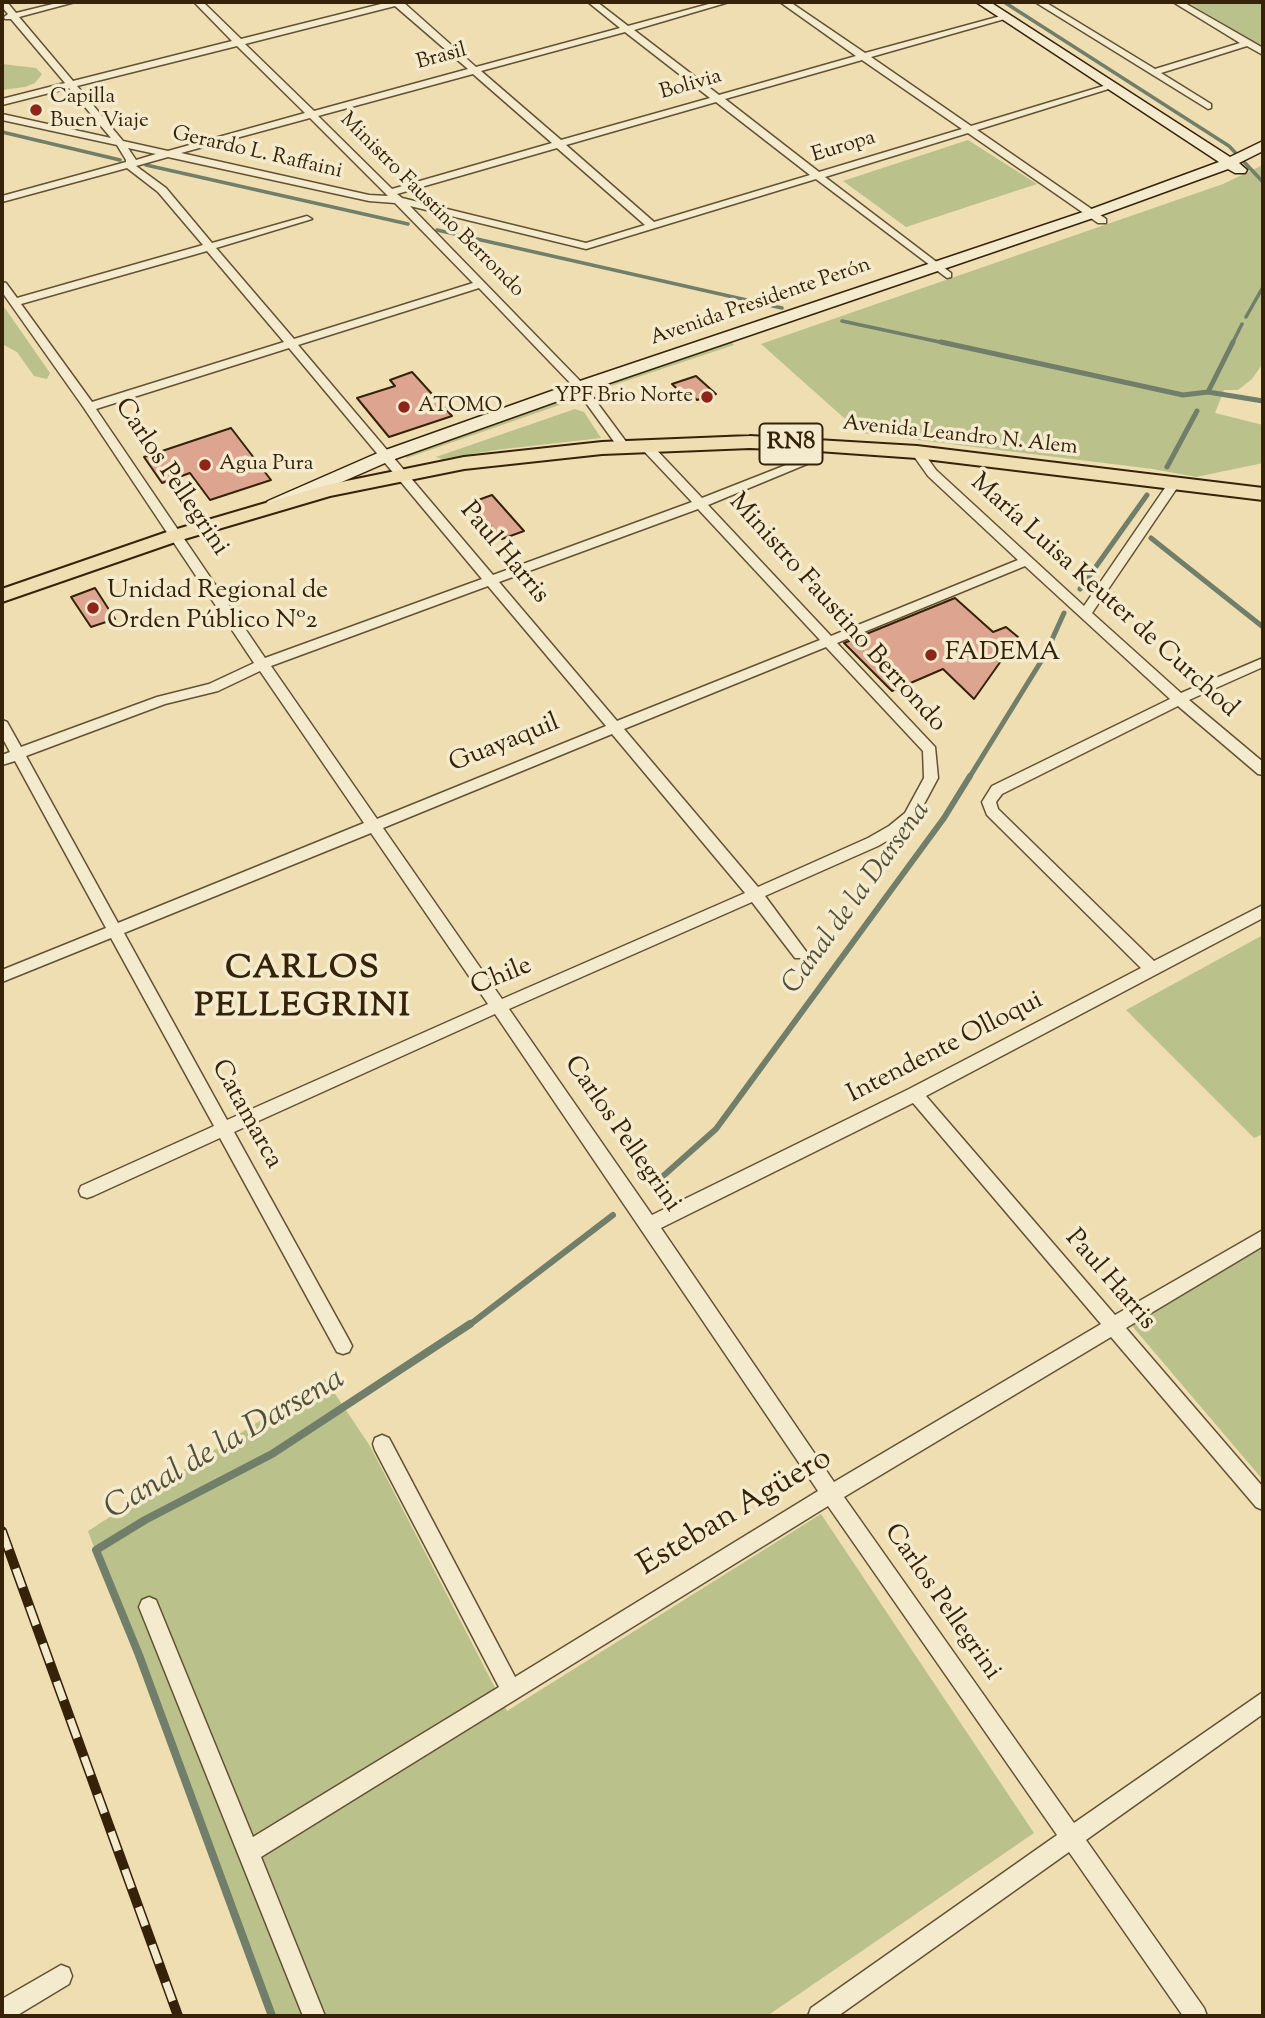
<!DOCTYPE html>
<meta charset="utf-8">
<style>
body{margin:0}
#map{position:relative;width:1265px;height:2018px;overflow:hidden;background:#eedeb2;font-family:"Sorts Mill Goudy",serif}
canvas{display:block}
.frame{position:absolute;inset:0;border:4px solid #352209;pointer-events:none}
</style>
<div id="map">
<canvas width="1265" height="2018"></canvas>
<div class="frame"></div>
</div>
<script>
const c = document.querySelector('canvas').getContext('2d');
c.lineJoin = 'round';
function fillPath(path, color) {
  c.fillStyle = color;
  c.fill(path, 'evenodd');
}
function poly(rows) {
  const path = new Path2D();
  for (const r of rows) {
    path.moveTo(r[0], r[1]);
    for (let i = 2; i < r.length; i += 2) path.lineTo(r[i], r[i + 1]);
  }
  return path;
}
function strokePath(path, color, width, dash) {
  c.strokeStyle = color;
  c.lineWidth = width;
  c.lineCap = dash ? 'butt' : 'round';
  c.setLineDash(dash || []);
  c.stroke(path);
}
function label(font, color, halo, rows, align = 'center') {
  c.font = font + ' "Sorts Mill Goudy",serif';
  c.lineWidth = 7;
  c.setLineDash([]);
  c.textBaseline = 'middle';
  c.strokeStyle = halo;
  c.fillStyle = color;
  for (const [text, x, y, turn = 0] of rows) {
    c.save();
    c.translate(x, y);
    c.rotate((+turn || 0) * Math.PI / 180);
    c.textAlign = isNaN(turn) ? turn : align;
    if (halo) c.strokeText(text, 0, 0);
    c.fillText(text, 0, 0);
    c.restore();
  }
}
const green = poly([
 [1187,2,1263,2,1263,47],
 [2,64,36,68,42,74,35,83,25,87,2,90],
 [968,140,1037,184,906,227,843,181],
 [1263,165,1263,363,1252,379,1238,390,1224,390,1215,413,1263,425,1263,463,1196,477,1153,469,861,433,761,344,1223,184],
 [2,304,50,373,47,379,34,376,17,352,2,344],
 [731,342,734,345,599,390,597,388],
 [566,399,568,402,407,458,404,455],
 [575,409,584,412,601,438,496,450,442,459,436,457],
 [1263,935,1263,1134,1254,1138,1126,1010],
 [1263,1237,1263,1480,1127,1320],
 [325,1379,370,1446,507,1711,821,1514,1034,1833,767,2016,270,2016,88,1531]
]);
const streamFar3 = poly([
 [1004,2,1229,146,1263,182],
 [2,132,120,160],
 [146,165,408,224],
 [437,230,782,308],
 [1246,317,1263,287],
 [842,321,949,344],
 [1232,344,1242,324]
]);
const streamFar2 = poly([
 [941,342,1183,395,1208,392,1263,401],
 [1208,392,1233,342],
 [1167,467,1197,411],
 [1151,538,1263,627],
 [1080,589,1147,495],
 [969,778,1045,655,1064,613]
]);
const streamFar1 = poly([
 [653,1185,716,1129,944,818,970,776],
 [468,1326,613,1215]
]);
const stream = poly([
 [272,2016,139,1655,96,1550,145,1520,272,1454,470,1324]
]);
const building = poly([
 [412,372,452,416,389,437,357,398,395,386,390,380,412,372],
 [696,376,716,394,697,400,690,394,684,396,672,384,696,376],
 [231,428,271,480,210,500,190,473,162,483,144,457,231,428],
 [492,495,524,531,502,539,470,503,492,495],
 [95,588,115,619,91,627,71,597,95,588],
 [955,598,993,632,1006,627,1018,637,974,699,943,669,892,691,844,643,955,598]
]);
const street = poly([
 [2,2,7,2,16,13,61,2,75,2,19,17,73,81,232,41,194,2,203,2,241,39,389,2,403,2,476,67,620,28,588,2,597,2,628,26,716,2,729,2,634,30,719,95,856,56,780,2,790,2,865,53,1008,14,1008,18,871,57,971,126,1110,84,1118,86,977,130,1106,219,1106,223,1098,223,968,133,825,177,951,273,951,277,947,278,816,179,586,249,410,206,584,385,630,447,628,450,620,450,576,389,479,288,298,345,493,575,692,502,641,448,641,442,649,442,702,498,786,465,799,458,814,442,822,442,822,448,807,464,708,505,831,636,1018,560,928,476,911,452,913,449,921,449,936,470,1084,606,1169,482,1177,482,1179,485,1092,613,1181,693,1263,658,1263,667,1189,700,1263,762,1263,775,1258,774,1178,706,1002,794,996,802,998,809,1154,961,1263,905,1263,918,926,1096,1115,1315,1263,1230,1263,1246,1126,1328,1263,1487,1263,1510,1256,1507,1111,1337,844,1497,1074,1823,1263,1692,1263,1714,1086,1840,1204,2008,1207,2016,1183,2016,1069,1852,838,2016,808,2016,811,2008,1057,1835,828,1506,261,1857,325,2016,303,2016,139,1607,142,1600,149,1597,156,1600,253,1837,499,1687,375,1450,373,1444,375,1438,382,1435,389,1438,515,1677,818,1491,495,1014,234,1132,349,1340,352,1346,349,1352,343,1354,337,1352,220,1138,93,1196,87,1198,81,1196,79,1191,81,1186,214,1126,111,938,2,982,2,970,106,928,15,761,2,765,2,755,10,752,2,737,2,720,7,722,21,747,157,697,209,684,254,663,84,408,2,292,2,282,6,283,17,298,203,245,158,192,127,168,2,202,2,196,126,162,126,160,117,145,2,120,2,114,111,138,69,88,2,105,2,99,65,83,11,19,5,19,4,17,8,14,2,7,2,2],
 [395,6,468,69,314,111,245,44,395,6],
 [625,32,710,98,561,140,481,71,625,32],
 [237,46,305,113,168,151,123,141,77,86,237,46],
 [862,60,962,129,819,172,725,99,862,60],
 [473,74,552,143,392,189,318,116,473,74],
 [716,102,810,175,654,222,566,145,716,102],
 [310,118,388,196,369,195,181,153,310,118],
 [128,148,156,154,136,160,128,148],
 [557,148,645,225,586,243,402,198,397,194,557,148],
 [168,157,369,201,395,203,473,283,294,339,216,248,312,219,307,216,212,243,166,188,136,166,168,157],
 [207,251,284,342,92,402,21,304,207,251],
 [289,348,482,579,265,658,96,409,289,348],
 [698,509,820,640,617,721,499,582,698,509],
 [1025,566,1170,699,992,786,982,802,987,815,1141,968,909,1089,652,1215,509,1009,752,902,795,958,805,958,808,954,805,950,765,896,878,846,899,834,915,821,938,778,935,747,837,643,1025,566],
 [488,586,606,726,377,819,271,666,488,586],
 [826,647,923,751,924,778,905,813,889,826,868,838,758,887,624,729,826,647],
 [260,671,364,823,118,923,26,756,165,704,218,691,260,671],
 [612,734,745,893,502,999,383,828,612,734],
 [371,833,488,1004,227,1120,124,933,371,833],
 [913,1103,1101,1324,834,1482,661,1228,913,1103],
 [1035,2,1045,2,1155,69,1240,43,1173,2,1183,2,1251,41,1263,48,1263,55,1247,46,1161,73,1211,104,1211,108,1208,109,1035,2],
 [61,1965,69,1968,72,1976,69,1984,16,2016,2,2016,2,1999,61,1965]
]);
const secondary = poly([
 [976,2,990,2,1230,157,1263,141,1263,151,1239,163,1247,170,1245,173,1235,173,1228,169,1096,217,586,391,392,460,280,509,268,509,265,505,268,501,380,452,574,383,1086,211,1219,162,976,2]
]);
const primary = poly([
 [750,436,917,446,1263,488,1263,500,917,458,818,451,750,448,602,454,464,469,330,496,181,540,2,602,2,589,167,532,327,485,464,457,602,442,750,436]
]);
const rail = poly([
 [2,1531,178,2016]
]);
const markers = [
 [36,110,7,"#8f2418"],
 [707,397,7,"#8f2418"],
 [404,407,7,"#8f2418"],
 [205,465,7,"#8f2418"],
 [93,608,7,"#8f2418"],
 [931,655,7,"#8f2418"]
];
const farStreetnames = [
 ["Brasil",442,58,-15],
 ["Bolivia",691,86,-16],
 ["Europa",844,148,-17],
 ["Gerardo L. Raffaini",257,154,13],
 ["Ministro Faustino Berrondo",431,206,45],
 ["Avenida Presidente Perón",761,303,-19],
 ["Avenida Leandro N. Alem",960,437,6]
];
const farPoinames = [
 ["Capilla",50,98],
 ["Buen Viaje",50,122],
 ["YPF Brio Norte",693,397,"right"],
 ["ATOMO",418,407],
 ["Agua Pura",219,465]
];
const shields = [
 [791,444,63]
];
const shieldNames = [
 ["RN8",791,444]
];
const streetNames = [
 ["Carlos Pellegrini",170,478,56],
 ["Paul Harris",503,554,50],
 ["María Luisa Keuter de Curchod",1103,597,42],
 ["Ministro Faustino Berrondo",836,614,48],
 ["Guayaquil",505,745,-22],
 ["Chile",502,978,-22],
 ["Intendente Olloqui",946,1049,-27],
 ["Catamarca",245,1115,61],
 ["Carlos Pellegrini",621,1135,55],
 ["Paul Harris",1109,1281,49],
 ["Carlos Pellegrini",941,1603,55]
];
const poiNames = [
 ["Unidad Regional de",107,593],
 ["Orden Público Nº2",107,623],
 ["FADEMA",945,655]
];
const waterNames = [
 ["Canal de la Darsena",858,899,-54]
];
const nearStreetnames = [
 ["Esteban Agüero",736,1514,-31]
];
const districtNames = [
 ["CARLOS",303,971],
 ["PELLEGRINI",303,1009]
];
const nearWaternames = [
 ["Canal de la Darsena",226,1446,-30]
];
fillPath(green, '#bac18b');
strokePath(streamFar3, '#717e6a', 3.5);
strokePath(streamFar2, '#717e6a', 5);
strokePath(streamFar1, '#717e6a', 6);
strokePath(stream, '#717e6a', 8);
fillPath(building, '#dda590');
strokePath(building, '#352209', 2);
strokePath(street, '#635133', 3);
strokePath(secondary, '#352209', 3);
strokePath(primary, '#352209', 4);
fillPath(street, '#f4eacd');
fillPath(secondary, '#f4eacd');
fillPath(primary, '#eedeb2');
strokePath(rail, '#352209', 10);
strokePath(rail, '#f4eacd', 7, [20]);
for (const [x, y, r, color] of markers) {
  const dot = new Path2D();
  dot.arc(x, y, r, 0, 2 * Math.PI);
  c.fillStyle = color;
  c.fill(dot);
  strokePath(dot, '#f4eacd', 2.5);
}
label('21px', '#352209', '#f4eacd', farStreetnames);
label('21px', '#352209', '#f4eacd', farPoinames, 'left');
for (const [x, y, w] of shields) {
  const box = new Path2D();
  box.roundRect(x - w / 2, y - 20.5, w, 41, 5);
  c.fillStyle = '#f4eacd';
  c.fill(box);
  strokePath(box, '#352209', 2);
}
label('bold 24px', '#352209', null, shieldNames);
label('26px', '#352209', '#f4eacd', streetNames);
label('26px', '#352209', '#f4eacd', poiNames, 'left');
label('italic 28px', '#53503a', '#f4eacd', waterNames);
label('32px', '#352209', '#f4eacd', nearStreetnames);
c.letterSpacing = '2px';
label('bold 33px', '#352209', '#f4eacd', districtNames);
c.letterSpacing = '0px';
label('italic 33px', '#53503a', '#f4eacd', nearWaternames);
</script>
